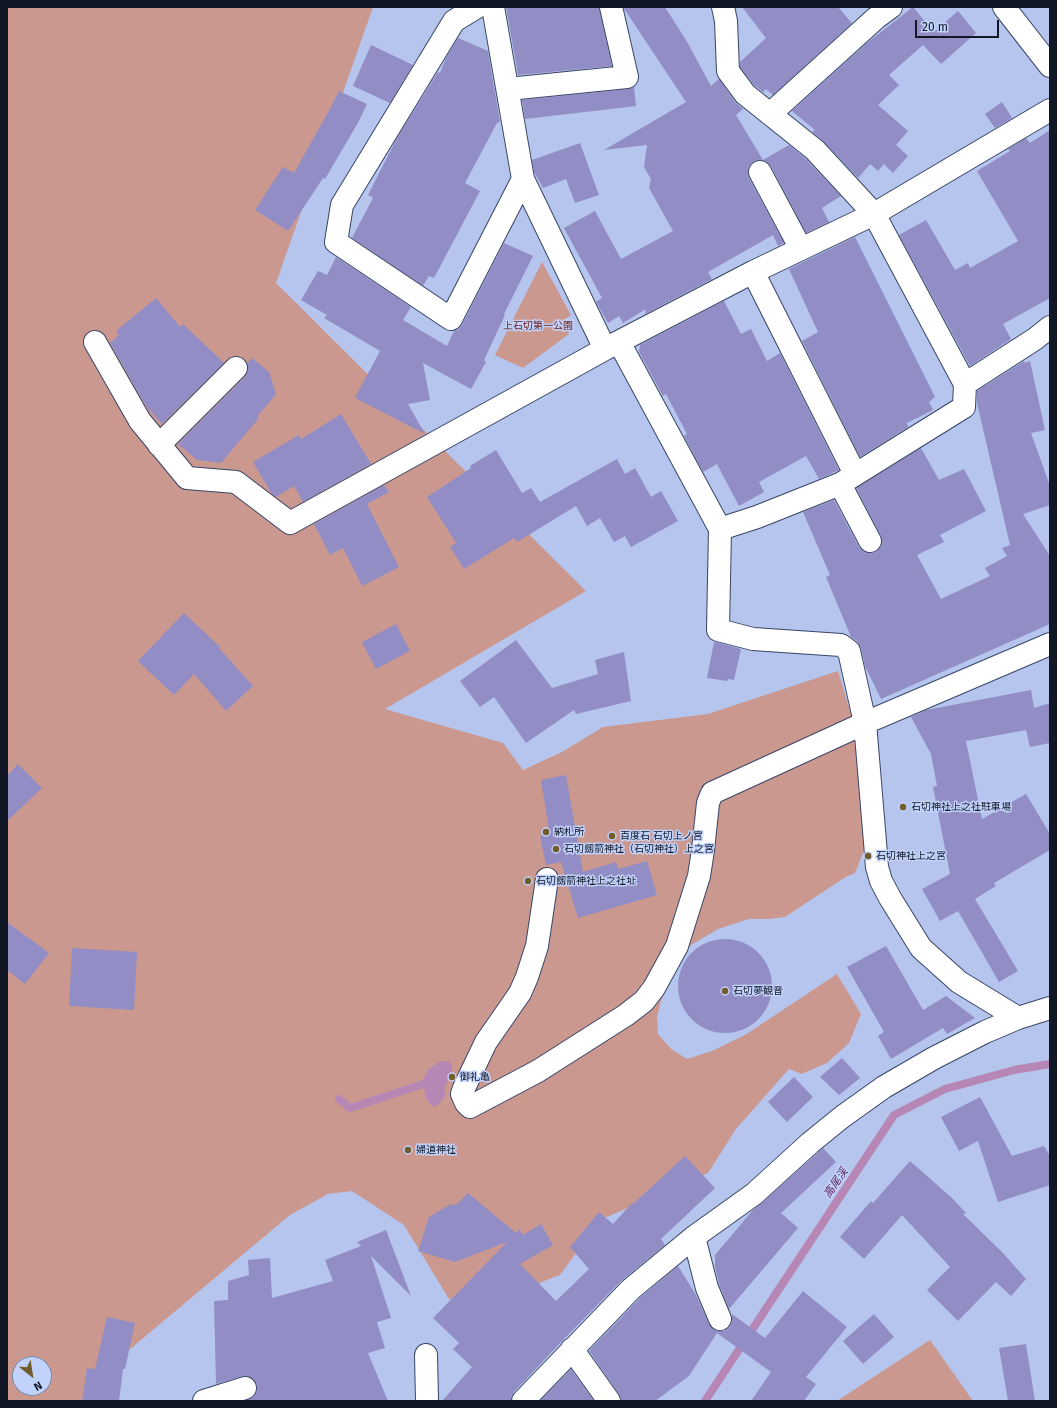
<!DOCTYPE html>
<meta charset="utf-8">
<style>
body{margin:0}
#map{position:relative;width:1057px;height:1408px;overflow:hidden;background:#b5c5ed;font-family:"Fira Sans",sans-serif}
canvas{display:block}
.frame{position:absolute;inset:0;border:8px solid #111725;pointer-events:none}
.north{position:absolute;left:12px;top:1356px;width:40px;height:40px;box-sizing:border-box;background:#c1d2fb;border:1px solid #7b87a5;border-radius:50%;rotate:150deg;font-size:11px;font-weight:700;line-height:16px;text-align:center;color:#111725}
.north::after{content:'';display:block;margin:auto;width:14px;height:18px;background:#705d2b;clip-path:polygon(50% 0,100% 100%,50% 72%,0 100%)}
.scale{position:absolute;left:915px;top:20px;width:84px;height:18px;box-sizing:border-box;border:2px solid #111725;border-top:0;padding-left:5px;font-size:12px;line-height:14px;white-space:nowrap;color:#111725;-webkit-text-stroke:3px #c1d2fb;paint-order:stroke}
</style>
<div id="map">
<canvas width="1057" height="1408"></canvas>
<div class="frame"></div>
<div class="north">N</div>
<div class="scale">20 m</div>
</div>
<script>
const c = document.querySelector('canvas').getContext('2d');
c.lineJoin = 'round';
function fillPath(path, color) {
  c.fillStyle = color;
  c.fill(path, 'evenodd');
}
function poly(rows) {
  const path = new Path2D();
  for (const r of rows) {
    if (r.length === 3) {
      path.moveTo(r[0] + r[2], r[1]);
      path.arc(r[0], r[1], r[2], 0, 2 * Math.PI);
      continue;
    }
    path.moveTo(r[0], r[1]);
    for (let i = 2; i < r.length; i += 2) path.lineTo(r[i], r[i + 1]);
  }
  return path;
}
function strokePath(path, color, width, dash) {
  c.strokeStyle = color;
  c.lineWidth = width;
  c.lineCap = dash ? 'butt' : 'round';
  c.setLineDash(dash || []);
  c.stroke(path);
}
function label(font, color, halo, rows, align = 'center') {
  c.font = font + ' "Fira Sans","Noto Sans JP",sans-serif';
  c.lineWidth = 3;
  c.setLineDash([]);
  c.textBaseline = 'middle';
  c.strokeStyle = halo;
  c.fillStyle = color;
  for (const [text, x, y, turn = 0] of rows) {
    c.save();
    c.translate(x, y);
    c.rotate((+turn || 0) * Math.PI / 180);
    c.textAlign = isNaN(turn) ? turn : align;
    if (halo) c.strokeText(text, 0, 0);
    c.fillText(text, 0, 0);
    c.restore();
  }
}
const green = poly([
 [7,7,373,7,276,283,586,591,385,709,503,743,523,770,562,752,603,727,708,714,838,671,856,731,868,840,855,873,844,878,785,917,769,919,749,919,718,929,691,945,673,973,661,1001,657,1017,658,1034,671,1049,687,1059,712,1051,745,1035,837,974,861,1014,849,1043,827,1063,802,1074,789,1069,736,1129,708,1173,600,1220,560,1275,475,1307,449,1299,404,1225,352,1191,328,1194,290,1215,117,1360,96,1401,7,1401],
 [20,1364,44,1364,44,1388,20,1388],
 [542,262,571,315,562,321,569,334,523,368,495,355],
 [930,1340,973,1401,837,1401]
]);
const water = poly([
 [440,1061,449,1061,452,1066,452,1072,444,1089,446,1094,441,1102,435,1107,430,1104,426,1098,422,1081,429,1069]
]);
const stream = poly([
 [339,1099,350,1108,423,1084],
 [705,1401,894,1115,945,1089,1014,1070,1050,1064]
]);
const building = poly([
 [506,7,599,7,612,66,518,75],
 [624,7,665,7,686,40,711,86,719,79,735,102,743,109,736,115,763,160,789,145,806,159,841,196,822,208,829,222,806,233,771,166,767,162,761,160,754,161,749,166,748,171,749,178,784,243,778,246,773,235,708,272,712,279,645,314,646,309,623,323,619,316,608,323,596,302,602,298,564,228,595,211,621,259,673,231,649,188,651,179,644,167,647,145,604,150,686,102,625,10,625,13],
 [742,7,838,7,852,23,773,95,766,89,763,92,754,85,740,67,740,62,766,38],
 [913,7,934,32,958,11,976,33,941,64,923,45,889,75,899,85,878,105,908,131,896,145,908,156,893,173,884,164,878,171,870,164,858,178,824,142,812,132,815,130,792,111,867,43],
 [458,38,488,51,500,122,497,123,465,183,480,191,434,278,429,276,423,286,352,238,373,198,368,195,397,138,438,72,440,73,446,58],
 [371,45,413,65,390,103,353,86],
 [634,87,636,106,525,119,522,100,628,89],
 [339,91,367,104,359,121,325,179,323,178,288,231,255,210,283,167,294,173,331,107],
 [1002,102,1012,118,995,128,985,114],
 [1050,130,1050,298,1003,324,1011,339,970,366,899,235,926,220,955,270,968,263,970,268,1018,241,977,171,1010,151,1008,149,1026,138,1030,143],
 [580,143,599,195,575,203,566,179,543,188,534,172,532,160],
 [855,237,935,397,929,402,933,410,907,423,908,427,860,457,802,341,818,332,789,269],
 [504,243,533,256,504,314,505,315,484,360,486,362,471,389,423,363,430,400,408,404,425,434,355,398,380,351,324,318,327,315,301,300,318,271,327,275,336,257,411,307,403,320,447,346,454,331,458,330,462,325],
 [156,298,180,327,183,324,224,363,162,424,146,406,110,343,119,335,116,331],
 [724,301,741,334,751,329,767,361,780,353,839,470,819,479,806,456,759,482,764,492,739,506,717,464,703,472,684,436,687,434,666,394,663,396,639,352,640,345],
 [252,358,269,372,276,394,257,417,259,418,221,463,197,460,178,444,245,377,248,371,247,364],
 [1024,361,1025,363,1030,361,1045,430,1031,433,1050,486,1050,505,1023,514,1050,556,1050,624,881,699,865,666,861,648,857,641,851,637,826,577,830,575,803,512,834,500,859,547,864,552,869,553,876,552,881,547,882,542,881,536,856,488,921,448,939,480,964,469,986,511,940,535,944,542,917,555,941,599,990,576,985,568,1007,556,1002,548,1010,545,977,403,977,391],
 [341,414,371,464,303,502,294,486,276,497,272,494,253,462,299,435,301,439],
 [496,450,522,493,531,488,540,502,617,459,625,474,635,468,651,497,661,491,678,521,631,547,625,536,614,542,600,518,587,526,576,506,517,542,514,538,464,569,450,547,456,543,427,497,471,468,470,466],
 [384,485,389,492,367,504,399,567,362,586,343,548,330,555,314,524],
 [184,613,220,647,219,648,253,686,226,711,194,674,174,695,138,661],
 [396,624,410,651,376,669,362,642],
 [516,640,552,688,598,674,595,660,624,652,631,701,576,714,574,710,526,743,494,697,480,707,460,681],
 [715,642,741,649,734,680,728,679,727,681,707,678,714,642],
 [1031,690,1034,708,1050,703,1050,743,1030,747,1026,730,966,741,982,819,1026,794,1050,834,1050,850,994,883,996,886,975,899,1018,971,999,982,958,911,940,921,922,889,950,874,933,787,937,786,931,754,911,717,926,710],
 [18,764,42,788,7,821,7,776],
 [566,775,583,872,616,862,618,869,647,861,657,895,578,918,561,862,546,865,540,836,546,835,544,831,549,830,541,780],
 [7,922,49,953,25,984,7,970],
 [725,986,47],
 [886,946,923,1010,946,996,975,1018,947,1034,943,1028,891,1059,878,1036,884,1032,847,967],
 [72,948,137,952,134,1010,69,1006],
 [842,1058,860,1078,839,1095,820,1077],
 [794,1077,813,1097,787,1122,768,1102],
 [980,1097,1012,1156,1044,1146,1050,1156,1050,1185,998,1202,978,1141,959,1151,941,1117],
 [823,1148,836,1162,781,1213,798,1228,729,1309,719,1284,715,1267,715,1255,753,1210,762,1203],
 [685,1156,715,1188,661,1239,665,1245,622,1280,564,1339,514,1392,511,1398,511,1401,442,1401,472,1367,453,1349,459,1343,433,1318,507,1242,455,1262,418,1251,429,1217,449,1205,457,1204,468,1193,516,1233,519,1229,523,1235,541,1224,553,1245,520,1264,556,1301,589,1269,570,1247,599,1212,613,1224,632,1203,633,1204],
 [910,1161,952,1198,966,1213,963,1214,1002,1252,1026,1279,1011,1296,996,1282,958,1321,927,1290,950,1267,902,1215,864,1259,840,1237,871,1201,873,1203],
 [386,1230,411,1296,371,1256,391,1318,377,1322,385,1348,368,1353,388,1401,245,1401,254,1397,257,1391,257,1384,253,1379,247,1376,242,1376,216,1384,214,1301,228,1300,228,1281,249,1275,248,1260,270,1258,272,1298,333,1281,325,1260,361,1246,357,1242],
 [678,1266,696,1295,709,1324,713,1329,718,1331,724,1331,730,1327,732,1321,732,1314,765,1338,803,1291,847,1327,806,1377,816,1384,804,1401,751,1401,771,1372,717,1333,689,1376,655,1401,621,1401,619,1394,589,1351,640,1298],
 [874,1314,894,1337,863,1364,843,1341],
 [107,1317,135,1323,125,1369,123,1369,119,1401,82,1401,87,1368,95,1369],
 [1026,1344,1035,1401,1008,1401,999,1348],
 [571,1369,594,1401,540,1401]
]);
const minor = poly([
 [477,7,454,21,342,205,336,242,451,319,523,179],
 [493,7,523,179,605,349],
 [1004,7,1050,66],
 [508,89,627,77,611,7],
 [770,114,876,18,891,7],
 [760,172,801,249],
 [753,272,855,474],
 [95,342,140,421,187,478,236,482,290,523,605,349,753,272,874,214,1050,110],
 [619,342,720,529,718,630,753,639,841,645,849,651,865,723,875,842,877,867,881,881,890,898,921,948,959,982,1018,1018],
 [965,384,1035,339,1050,327],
 [159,445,236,368],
 [840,484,870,541],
 [720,529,757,517,840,484,964,407,965,384,874,214,815,150,745,94,728,71,726,21,723,7],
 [547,879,537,946,527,977,520,993,486,1042,464,1088,462,1094,466,1103,470,1107,538,1071,626,1015,644,1001,654,988,677,946,699,876,703,850,708,803,712,793,865,723,1050,644],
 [694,1237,707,1288,720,1319],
 [572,1349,609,1401],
 [426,1355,427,1401],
 [204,1401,245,1388],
 [523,1401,631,1289,694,1237,754,1194,810,1143,842,1117,884,1087,934,1058,985,1032,1018,1018,1050,1008]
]);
const markers = [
 [903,807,4,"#705d2b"],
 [546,832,4,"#705d2b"],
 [612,836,4,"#705d2b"],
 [556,849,4,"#705d2b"],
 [868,856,4,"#705d2b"],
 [528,881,4,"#705d2b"],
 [725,991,4,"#705d2b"],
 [452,1077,4,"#705d2b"],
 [408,1150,4,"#705d2b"]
];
const parkNames = [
 ["上石切第一公園",538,326]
];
const poiNames = [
 ["石切神社上之社駐車場",911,807],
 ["納札所",554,832],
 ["百度石 石切上ノ宮",620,836],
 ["石切劔箭神社（石切神社）上之宮",564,849],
 ["石切神社上之宮",876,856],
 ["石切劔箭神社上之社址",536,881],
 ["石切夢観音",733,991],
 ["御礼亀",460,1077],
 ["婦道神社",416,1150]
];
const waterNames = [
 ["高尾渓",836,1183,-56]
];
fillPath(green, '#cb9890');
fillPath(water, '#b687b4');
strokePath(stream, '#b687b4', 8);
fillPath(building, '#928dc5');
strokePath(minor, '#384566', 24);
strokePath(minor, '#fff', 22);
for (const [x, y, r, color] of markers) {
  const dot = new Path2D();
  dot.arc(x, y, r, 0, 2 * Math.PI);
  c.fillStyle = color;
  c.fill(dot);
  strokePath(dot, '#c1d2fb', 1.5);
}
label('10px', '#691a15', '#c1d2fb', parkNames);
label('10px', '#111725', '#c1d2fb', poiNames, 'left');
label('italic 11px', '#5f265e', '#c1d2fb', waterNames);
</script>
